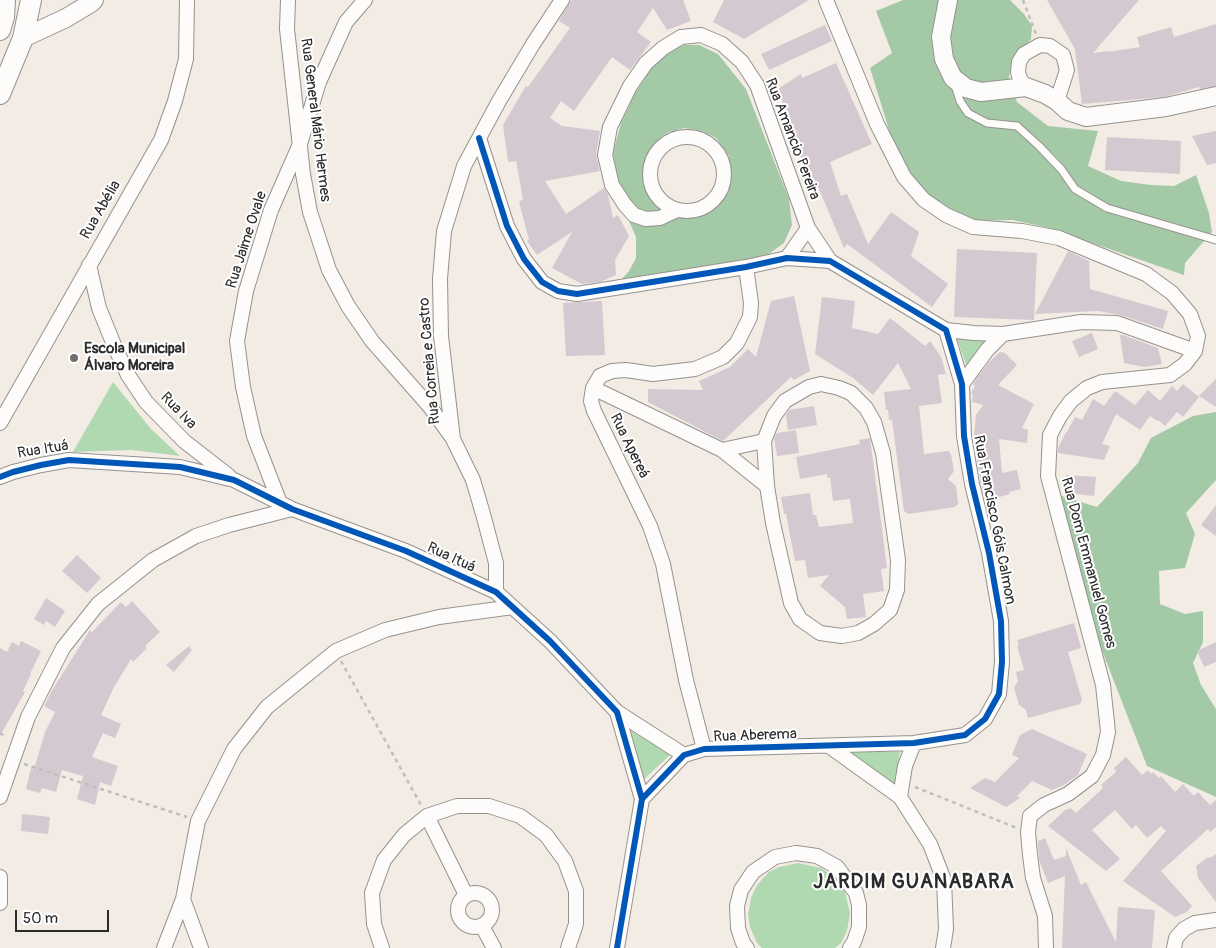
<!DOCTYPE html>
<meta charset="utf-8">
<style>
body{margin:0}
#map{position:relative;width:1216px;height:948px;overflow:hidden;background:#f2ece4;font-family:Pangolin,sans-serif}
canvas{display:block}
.scale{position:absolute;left:15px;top:910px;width:94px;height:22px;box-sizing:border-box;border:2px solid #2b2b2b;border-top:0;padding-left:6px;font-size:15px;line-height:18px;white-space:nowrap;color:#2b2b2b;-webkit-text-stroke:4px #fff;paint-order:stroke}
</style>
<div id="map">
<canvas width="1216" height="948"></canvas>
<div class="scale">50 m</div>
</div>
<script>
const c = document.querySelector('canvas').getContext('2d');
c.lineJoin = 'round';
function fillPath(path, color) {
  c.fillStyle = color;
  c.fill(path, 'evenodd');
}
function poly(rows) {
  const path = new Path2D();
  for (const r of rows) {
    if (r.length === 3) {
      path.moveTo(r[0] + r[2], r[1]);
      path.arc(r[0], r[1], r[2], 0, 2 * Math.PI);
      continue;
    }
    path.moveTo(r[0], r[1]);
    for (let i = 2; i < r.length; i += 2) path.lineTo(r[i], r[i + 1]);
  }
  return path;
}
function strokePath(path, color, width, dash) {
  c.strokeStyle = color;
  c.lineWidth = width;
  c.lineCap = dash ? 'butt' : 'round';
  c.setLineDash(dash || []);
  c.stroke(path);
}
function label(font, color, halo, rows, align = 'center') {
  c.font = font + ' Pangolin,sans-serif';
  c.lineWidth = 4;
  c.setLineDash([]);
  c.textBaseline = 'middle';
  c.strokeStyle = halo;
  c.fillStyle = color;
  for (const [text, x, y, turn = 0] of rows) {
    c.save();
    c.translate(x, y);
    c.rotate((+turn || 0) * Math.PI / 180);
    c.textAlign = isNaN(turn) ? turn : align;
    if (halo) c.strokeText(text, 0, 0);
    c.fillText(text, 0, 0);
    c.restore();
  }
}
const green = poly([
 [956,336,990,339,968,370],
 [113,382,151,429,180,456,132,450,73,452],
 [631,731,670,755,643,780,627,734],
 [848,751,900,752,895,785],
 [798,863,821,868,835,878,845,892,850,913,847,931,841,943,835,948,762,948,757,943,750,927,748,915,751,898,757,885,769,872,779,867]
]);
const forest = poly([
 [903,0,1010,0,1024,14,1032,26,1031,39,1012,61,1009,77,1017,102,1048,126,1098,131,1088,166,1121,181,1151,185,1174,186,1196,175,1209,213,1212,232,1185,263,1184,275,1049,228,1013,220,966,221,932,199,907,168,890,133,870,68,892,53,876,11],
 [684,45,699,45,718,54,746,89,789,199,792,225,784,243,766,256,619,282,629,271,636,258,636,237,629,221,646,226,682,217,697,216,711,210,719,204,728,192,732,177,729,156,716,138,702,131,684,128,669,132,661,137,651,147,646,157,643,172,644,180,649,195,664,210,649,212,634,208,619,187,613,153,621,123,635,93,652,67,668,52],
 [1216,412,1216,480,1186,513,1195,534,1185,568,1159,571,1160,604,1185,614,1203,611,1203,642,1193,663,1201,685,1216,709,1216,797,1147,766,1096,635,1055,494,1097,507,1138,463,1151,438,1193,416]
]);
const building = poly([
 [571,0,683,0,691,21,667,30,653,8,637,32,651,42,630,70,612,57,574,111,561,101,550,118,562,126,600,131,596,154,600,171,545,181,566,214,604,188,608,195,613,218,618,215,629,236,615,260,616,275,600,282,582,284,552,268,572,232,537,255,527,241,529,240,519,202,523,199,516,161,508,162,503,125,526,86,528,87,570,28,559,21],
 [724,0,809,0,744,39,713,22],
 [1047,0,1139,0,1093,53,1108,51,1108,52,1140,47,1137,37,1171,27,1174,37,1216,24,1216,86,1200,89,1199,87,1164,97,1082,104,1075,49],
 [825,25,832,41,769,70,761,54],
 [836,63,872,144,830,162,841,196,847,194,868,244,891,212,919,232,911,256,948,284,932,307,847,244,844,248,818,187,812,190,778,89,801,74,802,78],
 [1216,131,1216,163,1207,165,1192,136],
 [1107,137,1181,141,1180,174,1105,170],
 [957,249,1037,253,1034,320,954,317],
 [1068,251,1089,261,1090,289,1168,311,1163,329,1120,315,1098,311,1035,314],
 [794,296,810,371,794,380,791,377,723,441,648,402,648,389,703,390,699,381,730,367,748,349,756,357,771,301],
 [822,297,855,301,852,328,878,334,890,318,925,346,930,341,941,357,946,374,938,375,942,403,919,406,924,454,948,451,951,454,954,471,948,479,956,486,958,504,955,507,909,514,904,511,892,420,889,420,888,410,886,410,884,392,911,389,898,363,873,395,853,378,815,354],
 [602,301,605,355,566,356,563,303],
 [1092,333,1098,349,1079,357,1072,341],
 [1120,335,1123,335,1158,348,1162,364,1145,367,1124,363],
 [1000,352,1005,353,1017,365,998,385,1034,404,1022,428,1028,430,1027,443,999,439,1002,473,1017,470,1021,489,1009,492,1010,494,985,501,980,480,974,436,976,415,983,405,972,402,973,395,971,393,975,386,973,385,974,382,989,362],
 [1216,379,1216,407,1199,396],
 [1183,384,1199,397,1183,417,1177,412,1165,426,1158,420,1157,421,1150,416,1140,430,1116,414,1102,444,1110,446,1104,460,1058,453,1058,448,1066,432,1067,432,1075,417,1082,420,1093,399,1104,406,1115,391,1135,405,1148,390,1160,401,1172,386,1177,391],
 [814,406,817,425,788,430,786,415,789,410],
 [796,430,799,453,777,456,774,438,777,433],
 [870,438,887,568,881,569,884,591,863,594,866,617,847,619,845,607,820,586,829,575,808,578,805,560,795,561,786,514,784,514,781,497,810,493,813,515,816,515,819,527,853,523,850,499,833,501,830,477,827,478,827,474,800,479,796,457,860,444,859,440],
 [1066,475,1096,477,1094,496,1076,494,1076,498,1064,497],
 [1216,505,1216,536,1201,525],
 [77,555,101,578,87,593,62,571],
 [46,598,65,611,55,627,46,621,44,625,34,619],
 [132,601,160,632,145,646,147,648,133,662,131,659,114,687,101,715,121,724,115,738,103,733,92,757,118,766,111,786,100,782,95,805,77,799,83,776,62,770,56,792,42,788,40,793,26,789,31,768,34,769,45,732,55,712,44,706,51,692,90,630,92,632,121,602,126,607],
 [1074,623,1081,648,1068,652,1082,700,1080,704,1028,718,1026,710,1019,705,1014,688,1018,681,1016,672,1024,670,1017,646,1019,645,1017,640],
 [21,641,41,651,30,674,31,674,23,691,25,692,0,736,0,648,7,652,12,642,19,646],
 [1216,642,1216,662,1204,667,1197,651],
 [189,646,192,650,174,672,166,665],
 [1032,729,1087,754,1078,775,1064,785,1052,790,1032,781,1017,796,1020,798,1006,807,970,788,985,778,995,782,1019,758,1012,755,1020,735],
 [1126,757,1142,775,1148,770,1151,774,1153,772,1159,778,1161,776,1175,792,1183,784,1194,796,1198,792,1210,805,1216,800,1216,827,1210,832,1208,829,1161,871,1192,906,1187,912,1175,917,1123,881,1166,831,1161,826,1147,838,1136,825,1132,829,1115,810,1092,830,1120,859,1106,871,1048,826,1065,810,1071,808,1076,813,1103,788,1101,785,1116,772,1114,768],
 [22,814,50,817,48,834,21,831],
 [1045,838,1054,860,1066,856,1066,848,1081,885,1086,882,1116,942,1118,907,1155,910,1152,948,1062,948,1065,876,1048,883,1039,860,1038,841],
 [1216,854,1216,902,1198,878,1196,866,1208,857,1210,858]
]);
const path = poly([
 [1023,0,1036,34],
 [341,661,421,805],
 [0,733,7,737],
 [24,764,187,817],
 [915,787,1017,828]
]);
const service = poly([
 [955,85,960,101,968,113,987,123,1017,126,1039,146,1061,169,1075,189,1107,208,1216,240]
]);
const minor = poly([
 [288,0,287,29,303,174,310,212,329,270,348,306,372,341,430,407,451,436],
 [826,0,877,124,904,177,924,200,946,215,973,227,1022,231,1059,238,1146,274,1172,293,1190,314,1198,336,1195,351,1185,364,1170,375,1102,382,1087,388,1071,401,1060,416,1050,435,1048,476,1103,685,1108,732,1103,755,1092,776,1068,794,1044,805,1030,816,1028,832,1030,855,1033,878,1045,916,1046,948],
 [1026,87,1020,79,1018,72,1019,62,1024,54,1040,45,1050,46,1063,55,1067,70,1057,101],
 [687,174,37],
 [479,138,507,226,524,259,542,282,558,291,577,294,746,267,787,258,830,261,946,330,962,384,964,436,972,484,989,553,1001,621,1002,662,999,694,985,719,965,735,914,743,704,749,684,755,642,799],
 [677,210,660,218,646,219,634,215,625,205,612,185,605,155,610,127,630,86,646,63,663,48,681,37,701,35,722,44,742,62,757,85,808,228,787,258],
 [808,228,830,261],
 [89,265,99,308,114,345,128,375,146,402,184,441,229,476],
 [946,330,974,333,1003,334,1081,322,1117,323,1195,351],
 [821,384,839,388,851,393,866,408,874,422,883,453,898,560,897,590,890,610,874,624,858,633,842,636,820,633,800,619,791,603,773,523,767,486,764,441,774,416,785,401,809,387,821,384],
 [962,384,987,350,1003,334],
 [593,388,722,450,767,486],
 [0,423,161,140,175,101,186,59,187,0],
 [722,450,764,441],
 [0,477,13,472,41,465,69,460,180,467,234,480,292,509,406,551,496,592,550,641,617,712,642,799,617,948],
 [280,503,254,436,243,387,237,341,246,291,271,210,300,144,319,82,346,22,365,0],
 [496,592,496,563,483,514,473,480,453,439,441,336,440,279,444,231,464,166,499,101,533,44,562,0],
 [617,712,684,755],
 [829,746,900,797,930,844,944,880,946,929,943,948],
 [704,749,686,680,663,564,650,526,594,411,591,401,593,388,600,376,612,371,626,370,653,374,695,369,723,357,737,343,750,317,751,303,746,267],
 [0,797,28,717,63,648,98,604,153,560,196,536,229,525,292,509],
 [900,797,905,766,914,743],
 [427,816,466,895],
 [0,877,0,903],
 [475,910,17],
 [183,899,201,948],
 [482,926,494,948],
 [164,948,183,899,198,821,234,749,267,707,336,651,385,630,439,617,513,607],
 [382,948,374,924,372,893,384,860,404,835,427,816,457,806,489,806,520,816,546,835,565,861,576,891,576,924,568,948],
 [747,948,743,943,738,928,737,906,741,890,753,872,775,857,796,853,817,856,837,867,856,893,859,905,859,927,854,942,850,948],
 [1174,948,1176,938,1184,929,1195,923,1216,920]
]);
const tertiary = poly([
 [948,0,941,37,944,59,953,78,966,88,981,92,1026,87,1045,94,1057,101,1068,111,1086,117,1166,107,1216,96],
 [23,38,66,18,91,3,94,0]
]);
const secondary = poly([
 [0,30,4,17,5,0],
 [0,94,23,38,31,0]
]);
const cycleway = poly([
 [479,138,507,226,524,259,542,282,558,291,577,294,746,267,787,258,830,261,946,330,962,384,964,436,972,484,989,553,1001,621,1002,662,999,694,985,719,965,735,914,743,704,749,684,755,642,799],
 [0,477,13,472,41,465,69,460,180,467,234,480,292,509,406,551,496,592,550,641,617,712,642,799,617,948]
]);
const markers = [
 [74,358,5,"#716f6c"]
];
const streetNames = [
 ["Rua General Mário Hermes",315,120,83],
 ["Rua Amancio Pereira",792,139,69],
 ["Rua Abélia",101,210,-60],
 ["Rua Jaime Ovale",247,240,-72],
 ["Rua Correia e Castro",430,361,-95],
 ["Rua Iva",178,411,46],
 ["Rua Apereá",629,446,64],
 ["Rua Ituá",43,450,-9],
 ["Rua Francisco Góis Calmon",994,520,79],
 ["Rua Ituá",451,558,25],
 ["Rua Dom Emmanuel Gomes",1088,563,75],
 ["Rua Aberema",755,736,-2]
];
const poiNames = [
 ["Escola Municipal",84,349],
 ["Álvaro Moreira",84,366]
];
const districtNames = [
 ["JARDIM GUANABARA",914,883]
];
fillPath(green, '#b1d9b1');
fillPath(forest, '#a4c9a6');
fillPath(building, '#d4c9d0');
strokePath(service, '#95928e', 9);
strokePath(minor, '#95928e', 16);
strokePath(tertiary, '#95928e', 20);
strokePath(secondary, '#95928e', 22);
strokePath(path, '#bfbebd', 2.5, [4, 4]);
strokePath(service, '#fdfcfb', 7);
strokePath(minor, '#fdfcfb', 14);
strokePath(tertiary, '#fdfcfb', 18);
strokePath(secondary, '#fdfcfb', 20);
strokePath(cycleway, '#0057b8', 6);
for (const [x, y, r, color] of markers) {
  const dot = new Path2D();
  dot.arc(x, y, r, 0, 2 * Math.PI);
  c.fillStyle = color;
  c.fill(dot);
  strokePath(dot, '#fff', 2);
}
label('15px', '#2b2b2b', '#fff', streetNames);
label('bold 15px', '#2b2b2b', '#fff', poiNames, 'left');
c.letterSpacing = '1px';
label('bold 20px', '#2b2b2b', '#fff', districtNames);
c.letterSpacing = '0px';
</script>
